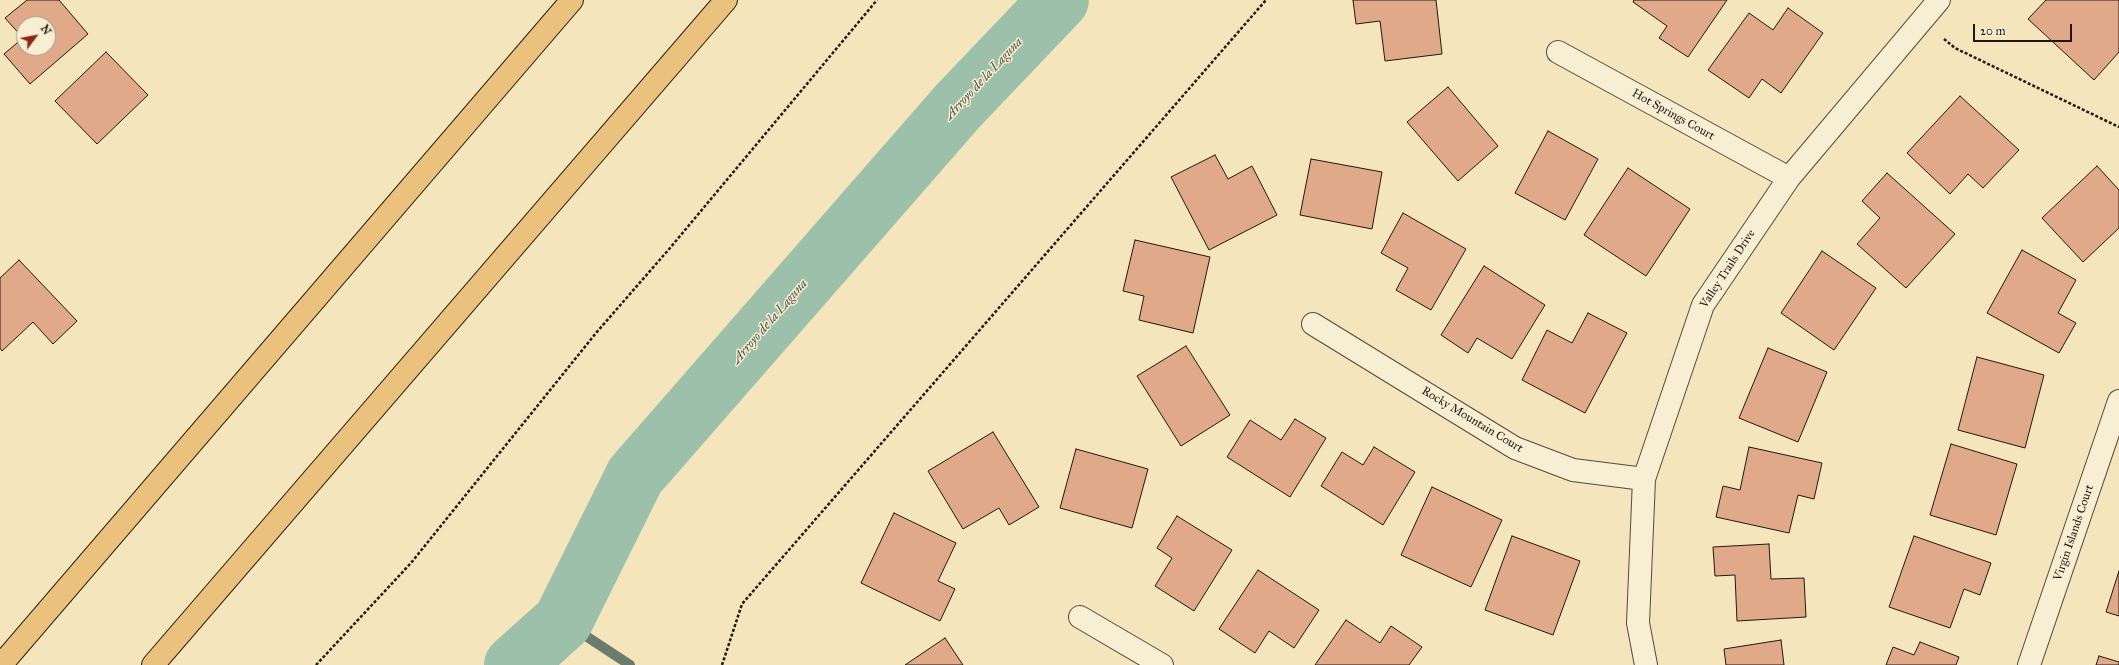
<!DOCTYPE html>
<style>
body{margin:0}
#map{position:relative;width:2119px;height:665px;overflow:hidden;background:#f4e5bc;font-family:"IM FELL Great Primer",serif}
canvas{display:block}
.north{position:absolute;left:16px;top:16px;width:40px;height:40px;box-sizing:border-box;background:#f8eed3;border:1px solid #a29885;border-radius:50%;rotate:58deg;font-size:11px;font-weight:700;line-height:16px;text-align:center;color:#221710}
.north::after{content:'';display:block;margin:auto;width:14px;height:18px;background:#8f2418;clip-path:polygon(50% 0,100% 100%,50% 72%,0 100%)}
.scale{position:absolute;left:1973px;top:24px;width:99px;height:18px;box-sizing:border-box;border:2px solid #221710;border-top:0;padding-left:5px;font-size:12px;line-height:14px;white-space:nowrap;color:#221710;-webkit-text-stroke:3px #f8eed3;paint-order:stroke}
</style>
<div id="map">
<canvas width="2119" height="665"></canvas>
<div class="north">N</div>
<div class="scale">20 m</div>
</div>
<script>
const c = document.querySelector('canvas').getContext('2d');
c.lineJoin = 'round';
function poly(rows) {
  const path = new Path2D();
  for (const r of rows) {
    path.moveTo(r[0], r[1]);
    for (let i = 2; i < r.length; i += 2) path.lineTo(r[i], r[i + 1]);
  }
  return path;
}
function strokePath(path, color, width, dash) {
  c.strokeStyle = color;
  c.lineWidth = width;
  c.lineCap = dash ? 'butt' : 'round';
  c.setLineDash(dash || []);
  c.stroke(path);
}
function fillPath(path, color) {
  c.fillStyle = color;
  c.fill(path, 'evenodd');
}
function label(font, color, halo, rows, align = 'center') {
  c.font = font + ' "IM FELL Great Primer",serif';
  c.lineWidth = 3;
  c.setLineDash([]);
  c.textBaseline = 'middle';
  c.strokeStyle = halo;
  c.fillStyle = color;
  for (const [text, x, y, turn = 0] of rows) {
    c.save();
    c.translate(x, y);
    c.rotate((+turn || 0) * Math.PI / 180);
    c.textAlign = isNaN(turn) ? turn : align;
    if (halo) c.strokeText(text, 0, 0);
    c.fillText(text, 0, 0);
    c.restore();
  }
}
const stream = poly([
 [563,621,630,665]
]);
const river = poly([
 [514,665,563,621,635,476,958,106,1059,0]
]);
const building = poly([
 [27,0,59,0,88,34,30,84,4,54,23,38,5,18,27,0],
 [24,24,48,24,48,48,24,48,24,24],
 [1353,0,1436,0,1442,54,1385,61,1380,21,1356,24,1353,0],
 [1634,0,1727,0,1688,57,1659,38,1667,26,1633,2,1634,0],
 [2046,0,2119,0,2119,52,2094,80,2028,19,2046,0],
 [1788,8,1823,33,1781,93,1762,79,1749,98,1708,70,1749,13,1773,30,1788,8],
 [106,52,148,95,97,144,55,101,106,52],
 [1448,87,1498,146,1458,181,1407,122,1448,87],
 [1960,96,2019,150,1983,188,1968,174,1950,194,1907,153,1960,96],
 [1548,131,1598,159,1565,220,1515,193,1548,131],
 [1215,155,1228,179,1252,166,1277,215,1209,250,1171,177,1215,155],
 [1311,159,1382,172,1372,229,1300,215,1311,159],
 [2097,166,2119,190,2119,228,2083,262,2042,218,2097,166],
 [1628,168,1690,209,1646,276,1584,235,1628,168],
 [1887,173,1955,234,1906,288,1857,244,1880,218,1862,201,1887,173],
 [1403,213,1466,249,1431,310,1396,290,1408,268,1381,253,1403,213],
 [1135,240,1210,257,1193,333,1139,320,1144,296,1123,291,1135,240],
 [2022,250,2076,280,2058,313,2076,323,2059,353,1987,313,2022,250],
 [1822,251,1876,288,1834,350,1781,313,1822,251],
 [19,260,77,321,53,344,33,322,2,351,0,348,0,278,19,260],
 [1484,266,1545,305,1512,359,1477,338,1468,353,1441,335,1484,266],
 [1588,313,1627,333,1585,413,1522,380,1547,330,1572,343,1588,313],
 [1186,346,1230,415,1181,446,1137,376,1186,346],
 [1768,348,1827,372,1798,442,1739,418,1768,348],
 [1977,357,2044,375,2025,448,1958,430,1977,357],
 [1295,419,1326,438,1290,497,1227,457,1250,420,1281,440,1295,419],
 [993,432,1039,507,1009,525,999,508,963,529,928,471,993,432],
 [1951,444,2017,464,1996,535,1930,515,1951,444],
 [1374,447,1415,472,1383,525,1321,486,1342,452,1363,465,1374,447],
 [1749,447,1822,463,1814,499,1798,495,1789,533,1716,517,1723,486,1740,490,1749,447],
 [1076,449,1148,469,1132,528,1060,508,1076,449],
 [1432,487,1502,520,1471,587,1401,555,1432,487],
 [894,513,956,543,938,581,955,589,940,621,861,583,894,513],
 [1177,516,1232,550,1194,611,1155,586,1172,558,1157,548,1177,516],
 [1512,536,1580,561,1553,635,1485,610,1512,536],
 [1914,536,1991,563,1980,595,1964,589,1950,628,1889,607,1914,536],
 [1769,544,1771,579,1804,578,1806,617,1737,621,1735,575,1715,576,1713,547,1769,544],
 [1258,570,1319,610,1294,648,1269,631,1255,653,1219,629,1258,570],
 [2119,571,2119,616,2106,612,2119,571],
 [1346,620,1380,643,1391,626,1422,647,1409,665,1315,665,1346,620],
 [945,638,963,665,905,665,945,638],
 [1781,640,1784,665,1726,665,1724,649,1781,640],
 [1920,642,1959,657,1956,665,1886,665,1893,647,1914,655,1920,642],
 [2099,656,2119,662,2119,665,2096,665,2099,656]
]);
const path = poly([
 [1944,39,1955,48,2119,127],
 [316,665,411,563,596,333,670,248,877,0],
 [722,665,742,604,1266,0]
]);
const minor = poly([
 [1558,52,1789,178],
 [1313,324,1515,448,1573,470,1644,479],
 [1080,617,1162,665],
 [1646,665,1638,623,1644,479,1703,305,1789,178,1939,0],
 [2029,665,2119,401]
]);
const highway = poly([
 [1,665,572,0],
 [153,665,726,0]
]);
const streetNames = [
 ["Hot Springs Court",1673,115,29],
 ["Valley Trails Drive",1728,269,-57],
 ["Rocky Mountain Court",1472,420,31],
 ["Virgin Islands Court",2074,533,-71]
];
const waterNames = [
 ["Arroyo de la Laguna",984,79,-47],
 ["Arroyo de la Laguna",770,322,-49]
];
strokePath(stream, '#6c7c6c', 10);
strokePath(river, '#9dc0aa', 60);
fillPath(building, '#e0aa8a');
strokePath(building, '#221710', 1);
strokePath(minor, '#564a3b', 24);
strokePath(highway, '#221710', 24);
strokePath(path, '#221710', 2.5, [3, 2]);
strokePath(minor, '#f8eed3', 22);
strokePath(highway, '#eac27e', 22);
label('12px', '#221710', '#f8eed3', streetNames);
label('italic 13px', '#4d5246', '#f8eed3', waterNames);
</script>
